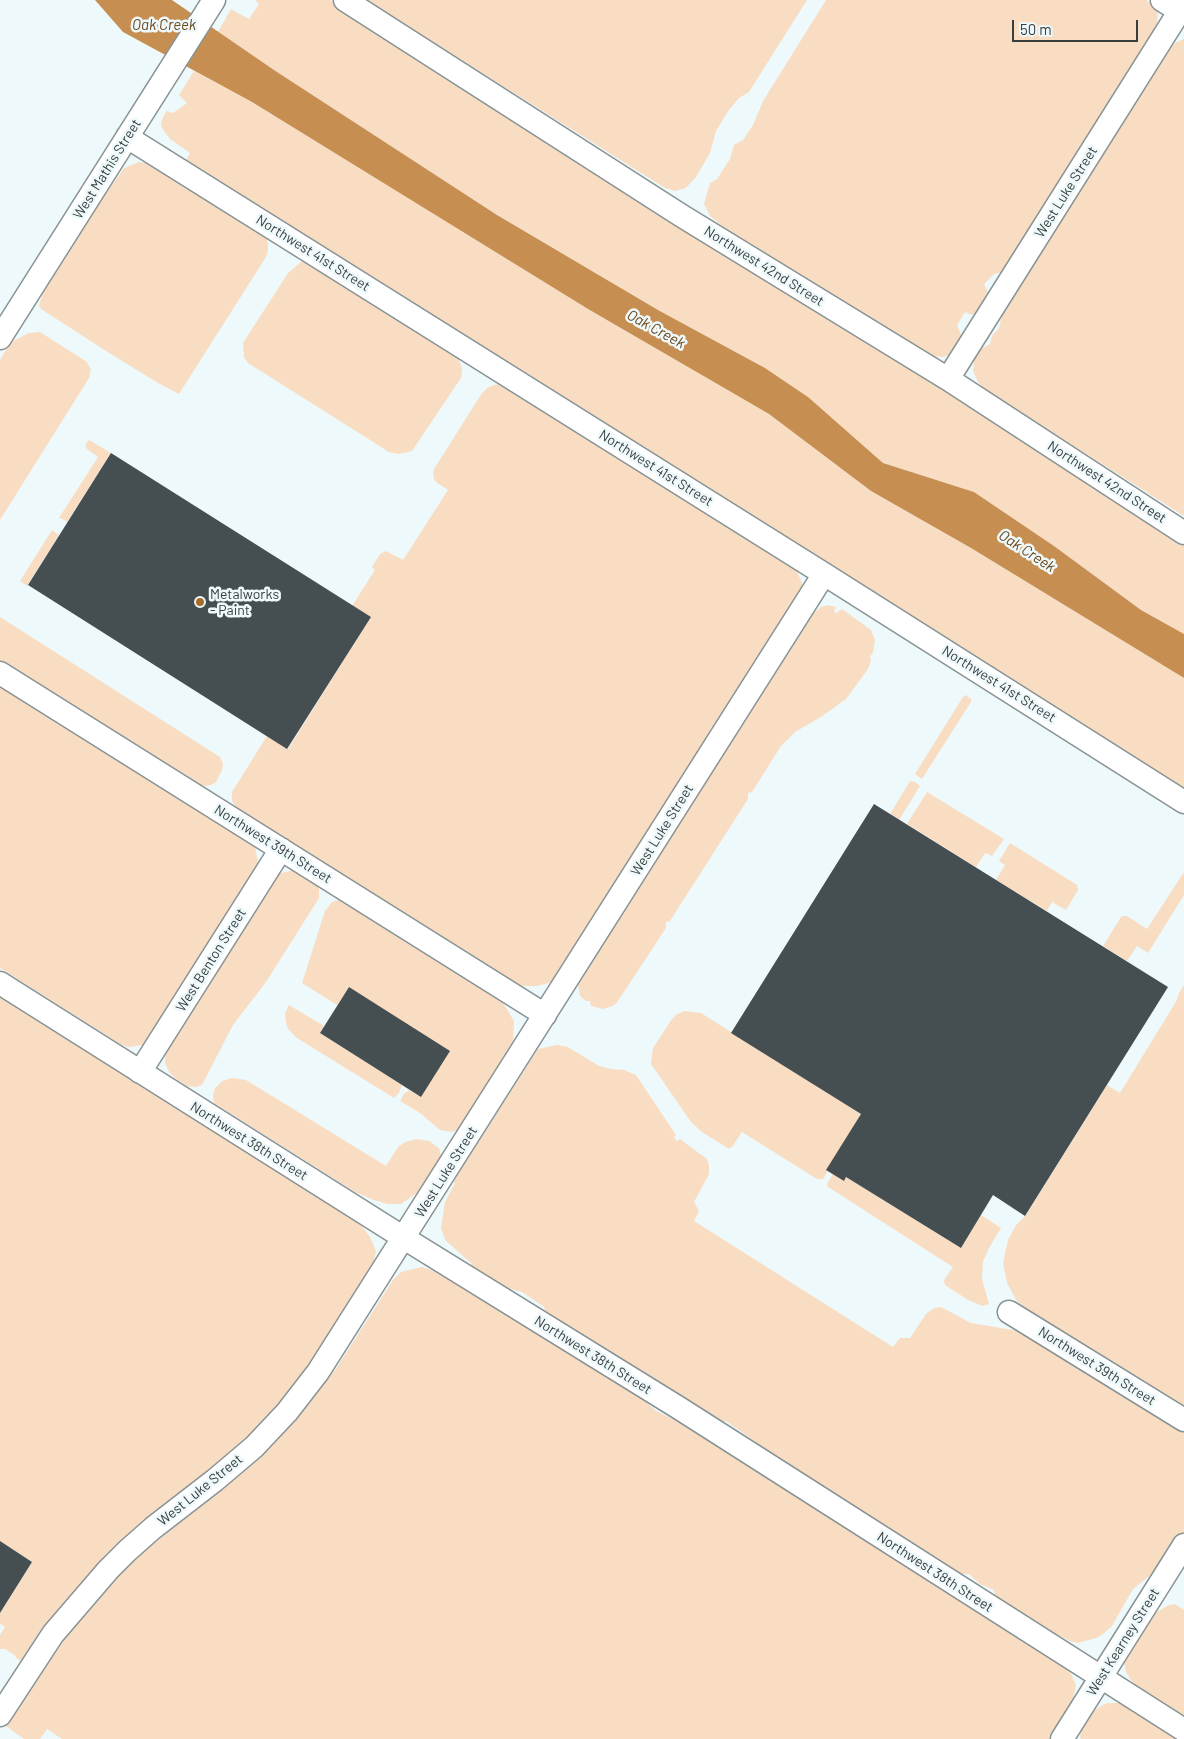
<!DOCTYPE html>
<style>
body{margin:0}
#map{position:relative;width:1184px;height:1739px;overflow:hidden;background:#eef9fc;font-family:Barlow,sans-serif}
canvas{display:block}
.scale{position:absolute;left:1012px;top:20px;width:126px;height:22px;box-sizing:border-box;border:2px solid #393d3e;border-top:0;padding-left:6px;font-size:15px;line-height:18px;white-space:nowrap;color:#393d3e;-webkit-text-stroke:4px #eef9fc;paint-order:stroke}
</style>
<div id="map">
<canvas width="1184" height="1739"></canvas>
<div class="scale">50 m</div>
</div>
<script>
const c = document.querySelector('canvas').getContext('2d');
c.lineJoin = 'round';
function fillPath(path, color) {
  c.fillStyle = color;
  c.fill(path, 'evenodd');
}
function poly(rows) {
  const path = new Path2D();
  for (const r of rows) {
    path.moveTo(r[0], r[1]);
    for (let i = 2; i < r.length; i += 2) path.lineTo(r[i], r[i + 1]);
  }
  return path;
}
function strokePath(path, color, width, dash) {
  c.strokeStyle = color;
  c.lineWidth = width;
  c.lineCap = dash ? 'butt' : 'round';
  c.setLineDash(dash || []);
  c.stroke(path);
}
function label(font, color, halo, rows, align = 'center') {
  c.font = font + ' Barlow,sans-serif';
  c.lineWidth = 5;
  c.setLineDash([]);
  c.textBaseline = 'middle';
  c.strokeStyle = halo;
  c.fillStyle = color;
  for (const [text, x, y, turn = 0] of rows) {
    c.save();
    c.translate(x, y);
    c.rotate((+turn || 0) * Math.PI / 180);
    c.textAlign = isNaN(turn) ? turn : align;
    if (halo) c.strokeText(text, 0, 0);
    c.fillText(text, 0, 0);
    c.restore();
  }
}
const green = poly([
 [255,0,330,0,1184,538,1184,634,1141,610,1054,546,974,492,883,463,808,397,765,368,658,310,497,215,274,70,218,32,231,9,249,19,259,4],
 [366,0,807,0,749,92,739,98,729,110,716,131,710,153,696,177,686,188,675,191,665,188],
 [826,0,1146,0,1156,6,1158,14,1155,40,1003,272,994,274,984,284,988,292,987,299,977,313,972,315,965,312,957,325,962,337,951,355,942,357,931,356,722,226,710,216,704,204,710,183,717,179,730,159,734,145,743,140,753,125,763,101],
 [1184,39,1184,516,984,389,978,382,973,371,974,360,981,349,990,344,992,336,999,328,1002,314,1095,164,1168,51,1175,43],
 [194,71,252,102,588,309,769,414,871,491,971,548,1184,678,1184,790,186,160,190,153,170,139,162,128,161,122,166,111,173,113,187,103,179,95],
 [139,162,150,164,266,237,268,244,268,251,266,257,179,394,158,383,106,351,41,309,39,305,43,293,94,211,124,168],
 [301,262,309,262,457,354,462,369,461,378,412,451,398,454,389,452,248,363,244,357,243,343,288,273],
 [40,332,87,362,91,370,89,378,0,520,0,360,11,342,29,333],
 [501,384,796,569,802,583,802,591,561,976,549,983,536,986,522,986,510,982,235,808,236,807,232,801,232,792,267,736,288,749,371,617,352,606,375,570,372,567,380,554,386,551,403,560,448,490,436,482,434,479,433,474,434,469,482,393,487,388,494,385],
 [89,440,111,453,67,522,63,519,59,518,98,457,87,449,85,445],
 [52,530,59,535,27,586,20,581],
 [827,605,836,607,834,612,836,613,842,609,871,630,875,640,873,653,870,656,871,660,868,669,846,699,821,717,795,732,781,746,752,792,748,793,748,799,670,921,666,922,666,928,618,1001,613,1006,603,1009,591,1006,590,1001,586,1001,580,996,578,985,581,978,810,616,821,607],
 [0,617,220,757,223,764,222,770,216,782,211,785,205,786,198,785,0,661],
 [0,682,250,840,255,847,258,862,257,870,151,1038,143,1045,129,1047,122,1045,0,968],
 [966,695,971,699,971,702,922,779,915,774,963,697],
 [910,781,915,782,920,786,899,820,890,814],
 [927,792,1004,839,992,856,985,853,976,867,907,824],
 [1010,843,1077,885,1078,890,1066,910,1052,902,1047,911,996,880,1005,865,999,861],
 [296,870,316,881,319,889,319,898,266,982,233,1025,202,1085,196,1087,187,1086,175,1078,169,1072,165,1063,165,1052,272,879,281,873],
 [1184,872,1184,895,1148,953,1137,946,1127,961,1103,946,1121,917,1123,916,1127,916,1147,929],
 [341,899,500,998,514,1021,513,1045,462,1128,452,1132,440,1130,420,1113,400,1101,404,1094,409,1090,421,1097,349,987,337,1005,302,983,325,911,332,902],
 [1184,985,1184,1409,1031,1313,1016,1300,1007,1283,1003,1263,1008,1240,1016,1225,1026,1215,1107,1085,1120,1093,1177,1000,1179,993],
 [0,991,357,1220,370,1237,376,1251,369,1283,286,1405,24,1663,15,1657,16,1656,5,1649,0,1649,0,1635,5,1627,0,1624,0,1613,32,1562,0,1541],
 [289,1005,324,1026,320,1033,402,1085,399,1093,394,1098,297,1038,288,1029,286,1023,285,1013],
 [685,1011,701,1013,861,1114,823,1179,817,1179,742,1132,732,1147,729,1149,702,1132,691,1122,651,1064,653,1048,672,1019,677,1014],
 [557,1045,568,1047,599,1066,611,1069,624,1070,636,1075,676,1135,674,1138,677,1141,680,1139,707,1159,709,1165,709,1174,694,1202,699,1211,694,1221,893,1347,900,1338,910,1338,926,1314,934,1308,941,1307,971,1323,1013,1330,1029,1335,1184,1431,1184,1535,1154,1572,1133,1589,1112,1626,1103,1634,1096,1638,1078,1643,1069,1641,1059,1635,1058,1638,995,1596,994,1590,980,1584,969,1574,958,1574,756,1446,756,1442,726,1421,720,1423,546,1313,544,1307,522,1292,507,1288,470,1266,472,1264,445,1240,441,1228,445,1202,455,1183,453,1182,538,1049],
 [232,1078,246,1080,386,1166,398,1147,405,1142,417,1139,429,1141,439,1148,441,1156,439,1165,423,1189,401,1204,388,1204,374,1200,355,1192,214,1103,213,1095,215,1088,222,1081],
 [833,1174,844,1181,846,1177,961,1248,981,1215,1001,1228,989,1248,983,1262,982,1279,989,1304,982,1306,968,1300,945,1285,944,1280,953,1267,828,1187,827,1184],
 [422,1267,438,1272,632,1390,656,1411,679,1422,714,1443,1062,1665,1071,1674,1076,1685,1073,1699,1051,1739,62,1739,47,1729,40,1739,24,1739,6,1726,85,1609,113,1580,148,1548,227,1486,274,1443,309,1404,337,1367,393,1280,401,1272],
 [1175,1604,1184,1610,1184,1717,1138,1688,1131,1680,1126,1672,1124,1662,1153,1614,1169,1605],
 [1107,1703,1119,1703,1134,1709,1182,1739,1081,1739,1080,1737,1081,1728,1087,1718,1096,1709]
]);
const water = poly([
 [95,0,172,0,274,70,497,215,658,310,765,368,808,397,883,463,974,492,1054,546,1141,610,1184,634,1184,678,971,548,871,491,769,414,588,309,252,102,123,32]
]);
const building = poly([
 [111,453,371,617,287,749,28,585],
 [874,804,1168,987,1025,1216,993,1195,961,1248,846,1177,844,1181,826,1170,861,1114,731,1033],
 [349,987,450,1051,421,1097,320,1033],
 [0,1541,32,1562,0,1613]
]);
const minor = poly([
 [345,0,682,216,948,379,1184,533],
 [1162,0,1184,14],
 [127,137,824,574,1184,802],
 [0,338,214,0],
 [948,379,1184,4],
 [0,673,545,1015],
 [0,983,404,1238,679,1408,1184,1730],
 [140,1072,281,849],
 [1009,1312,1184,1420],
 [0,1715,53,1634,108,1570,127,1551,153,1528,215,1480,254,1447,287,1412,318,1372,824,574],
 [1062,1739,1184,1545]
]);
const markers = [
 [200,602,5,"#a56c2a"]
];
const streetNames = [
 ["West Mathis Street",107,169,-58],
 ["West Luke Street",1066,192,-58],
 ["Northwest 41st Street",313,253,32],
 ["Northwest 42nd Street",764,266,32],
 ["Northwest 41st Street",656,468,32],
 ["Northwest 42nd Street",1107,482,33],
 ["Northwest 41st Street",999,684,32],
 ["West Luke Street",662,830,-58],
 ["Northwest 39th Street",273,844,32],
 ["West Benton Street",211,960,-58],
 ["Northwest 38th Street",249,1141,32],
 ["West Luke Street",446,1172,-58],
 ["Northwest 38th Street",593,1355,32],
 ["Northwest 39th Street",1097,1366,32],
 ["West Luke Street",200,1490,-39],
 ["Northwest 38th Street",935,1572,33],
 ["West Kearney Street",1123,1642,-58]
];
const poiNames = [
 ["Metalworks",210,594],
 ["- Paint",210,610]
];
const waterNames = [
 ["Oak Creek",164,25],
 ["Oak Creek",656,329,29],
 ["Oak Creek",1027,551,33]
];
fillPath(green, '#f9ddc3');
fillPath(water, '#c78e51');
fillPath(building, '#454e51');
strokePath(minor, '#889395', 25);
strokePath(minor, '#fff', 22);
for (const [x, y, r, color] of markers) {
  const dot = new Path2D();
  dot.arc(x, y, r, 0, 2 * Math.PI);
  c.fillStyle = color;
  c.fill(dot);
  strokePath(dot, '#eef9fc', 2);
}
label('14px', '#393d3e', '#eef9fc', streetNames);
label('14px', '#393d3e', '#eef9fc', poiNames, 'left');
label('italic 15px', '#6d4618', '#eef9fc', waterNames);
</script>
